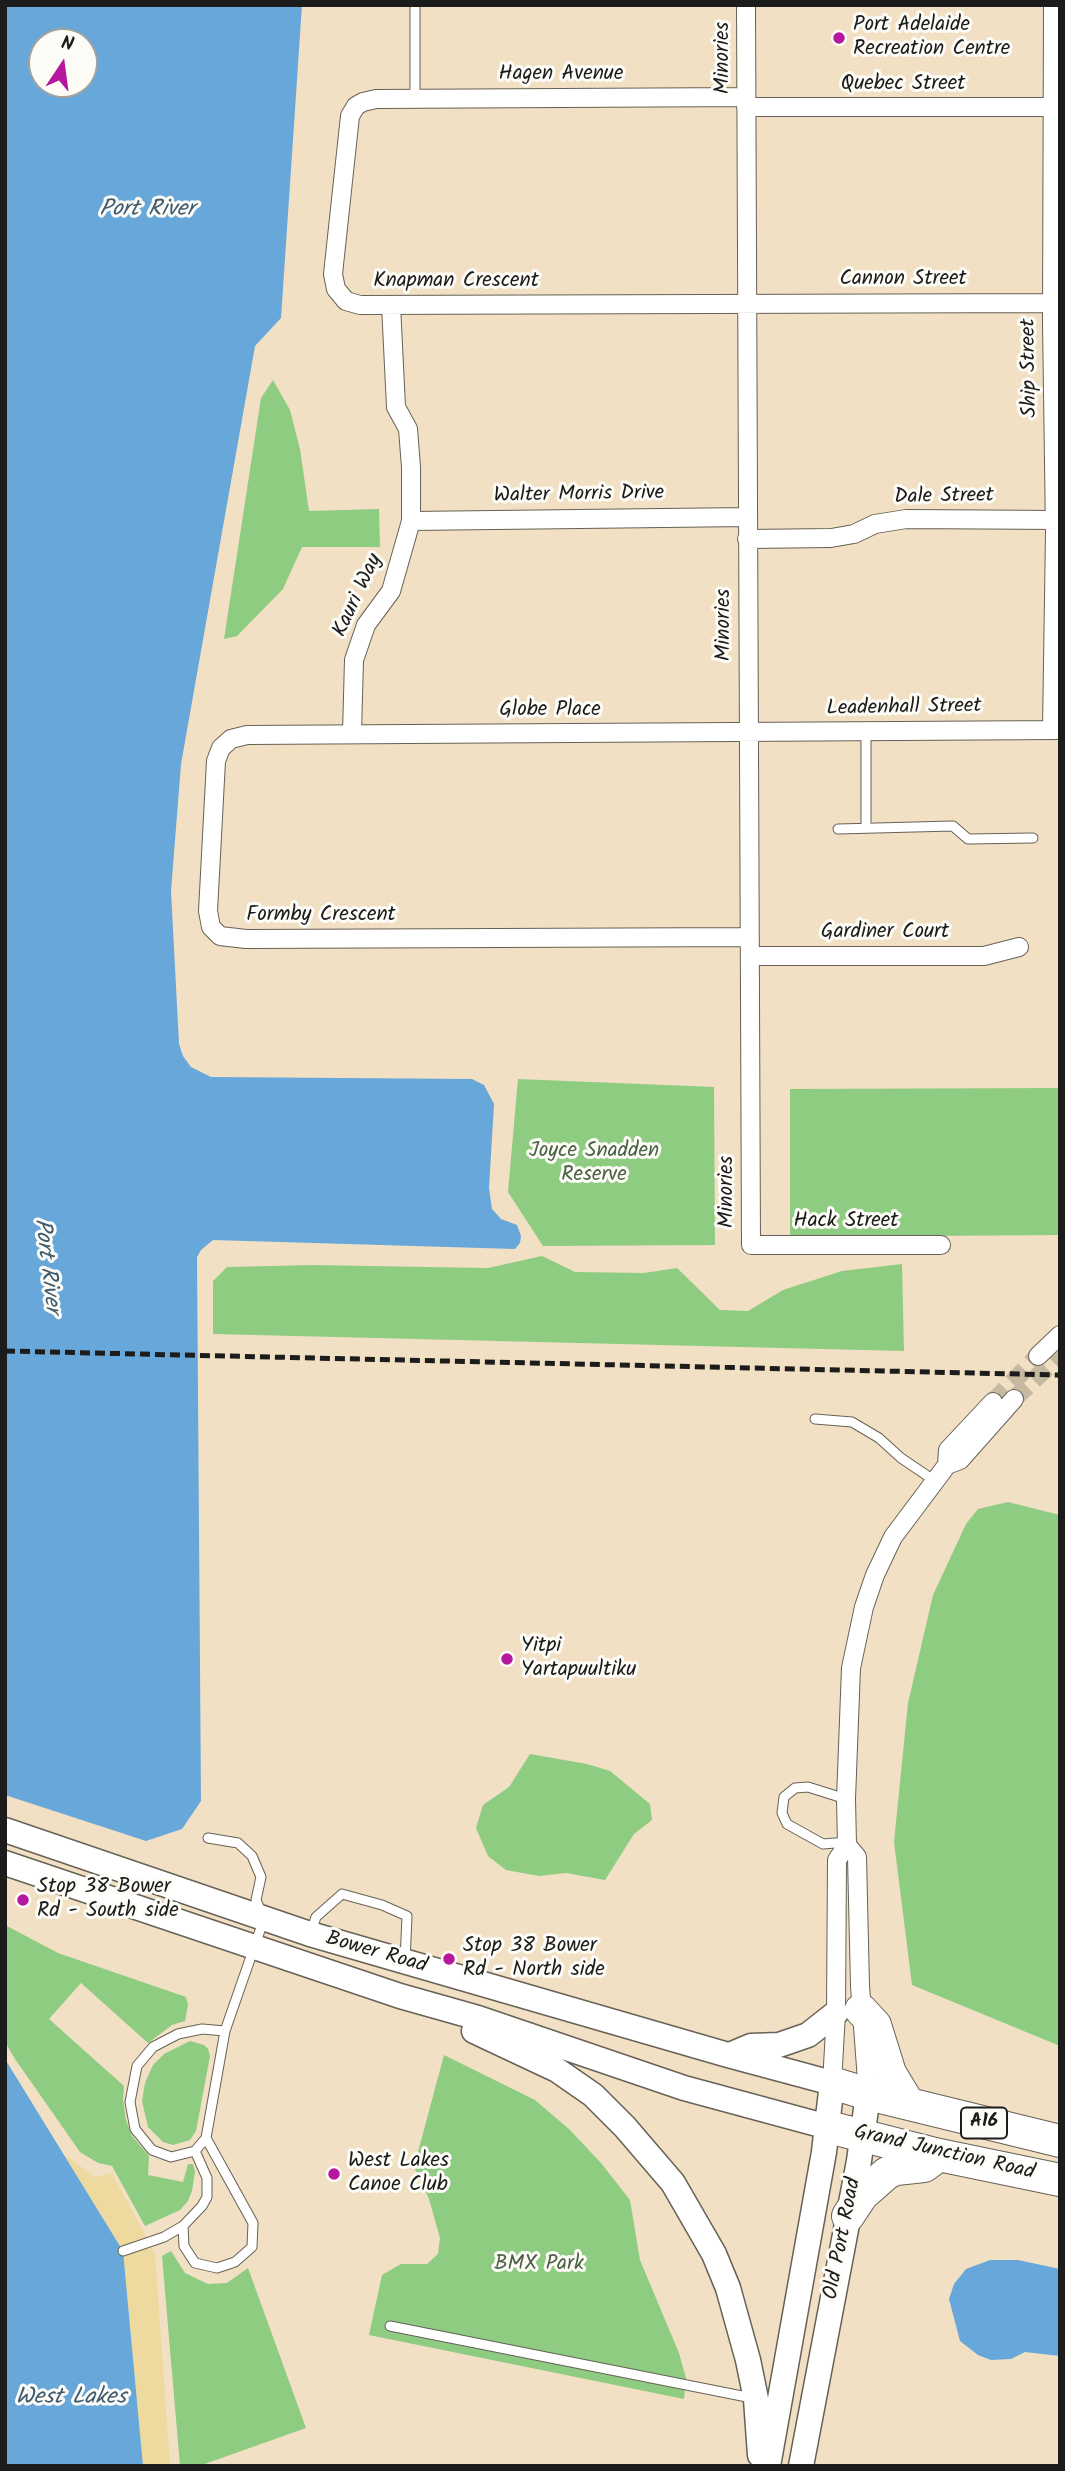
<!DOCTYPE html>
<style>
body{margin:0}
#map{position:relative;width:1065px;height:2471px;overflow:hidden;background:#f1e0c3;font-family:Kalam,sans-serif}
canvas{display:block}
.frame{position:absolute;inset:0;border:7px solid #1c1c1c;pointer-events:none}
.north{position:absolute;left:28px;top:28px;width:70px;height:70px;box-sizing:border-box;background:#fdfcf7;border:2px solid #a3a29f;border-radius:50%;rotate:13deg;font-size:19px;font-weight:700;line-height:28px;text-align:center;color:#1c1c1c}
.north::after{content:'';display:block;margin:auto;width:24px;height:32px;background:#b5179e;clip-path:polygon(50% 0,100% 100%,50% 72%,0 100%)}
</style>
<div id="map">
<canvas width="1065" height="2471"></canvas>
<div class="frame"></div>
<div class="north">N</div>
</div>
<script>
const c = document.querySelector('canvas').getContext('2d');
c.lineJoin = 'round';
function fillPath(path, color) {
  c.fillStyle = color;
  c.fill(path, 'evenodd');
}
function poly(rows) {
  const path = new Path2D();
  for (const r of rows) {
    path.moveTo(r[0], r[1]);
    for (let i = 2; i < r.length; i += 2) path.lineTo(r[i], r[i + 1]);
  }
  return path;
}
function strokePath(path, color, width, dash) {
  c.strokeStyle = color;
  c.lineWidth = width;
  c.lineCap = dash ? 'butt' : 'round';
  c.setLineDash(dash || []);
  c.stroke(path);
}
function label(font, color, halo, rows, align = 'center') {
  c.font = font + ' Kalam,sans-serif';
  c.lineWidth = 6;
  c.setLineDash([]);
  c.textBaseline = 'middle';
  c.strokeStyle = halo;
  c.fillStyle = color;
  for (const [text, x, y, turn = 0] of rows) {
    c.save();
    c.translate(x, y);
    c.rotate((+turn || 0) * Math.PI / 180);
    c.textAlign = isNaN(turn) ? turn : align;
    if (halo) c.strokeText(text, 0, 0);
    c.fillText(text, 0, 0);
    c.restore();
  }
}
const green = poly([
 [273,380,290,410,300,449,309,511,379,509,380,547,302,547,283,589,237,636,224,639,261,398],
 [518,1079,714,1087,715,1245,543,1246,508,1192],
 [1060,1088,1060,1235,790,1237,790,1089],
 [542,1256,575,1272,644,1273,677,1268,720,1310,748,1311,783,1290,842,1271,902,1264,904,1351,213,1334,213,1281,227,1267,312,1265,488,1268],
 [1008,1502,1060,1515,1060,2046,912,1985,894,1842,908,1703,933,1595,966,1524,978,1509],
 [530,1754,587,1764,610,1771,650,1804,652,1820,634,1834,605,1880,566,1873,539,1876,506,1870,488,1856,476,1828,483,1805,509,1787],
 [5,1925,58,1953,186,1997,188,2005,185,2021,172,2025,148,2043,81,1983,49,2019,124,2086,123,2099,126,2120,132,2136,149,2156,148,2175,183,2182,188,2164,193,2164,195,2172,192,2191,188,2201,180,2210,145,2226,112,2166,98,2163,80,2152,15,2059,5,2042],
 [190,2041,204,2045,208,2049,210,2056,196,2131,190,2140,173,2145,163,2142,148,2127,142,2101,145,2083,153,2065,164,2054],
 [444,2055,535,2100,569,2129,601,2163,630,2200,640,2260,679,2353,686,2378,684,2399,369,2335,382,2275,401,2264,427,2264,438,2254,440,2238,429,2199,414,2167],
 [171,2251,185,2273,208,2284,227,2283,248,2268,306,2428,199,2466,180,2466,162,2256]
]);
const sand = poly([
 [63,2154,96,2177,112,2173,155,2254,170,2466,143,2466,123,2251]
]);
const water = poly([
 [5,5,302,5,281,318,255,346,181,764,171,891,179,1044,183,1056,191,1067,211,1077,472,1079,484,1085,494,1104,489,1188,492,1209,501,1219,517,1225,521,1236,520,1243,515,1249,213,1240,201,1250,197,1257,201,1801,182,1829,146,1841,5,1795],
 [42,42,84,42,84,84,42,84],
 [5,2059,123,2251,143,2466,5,2466],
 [990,2260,1018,2260,1060,2269,1060,2356,1025,2352,1011,2359,991,2360,978,2355,960,2341,949,2299,954,2284,966,2269]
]);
const streetTunnel = poly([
 [1014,1399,1060,1355],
 [993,1402,1038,1356]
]);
const lane = poly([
 [415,6,415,99],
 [866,828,866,732],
 [838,829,953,826,968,839,1033,838],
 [815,1419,852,1422,879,1438,901,1458,935,1481],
 [846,1799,808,1787,795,1788,784,1797,782,1813,787,1824,823,1844,847,1842],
 [208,1838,238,1843,252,1856,261,1877,256,1900,264,1919,225,2031,206,2138,195,2151,171,2157,152,2150,135,2129,130,2102,137,2066,153,2047,178,2034,202,2029,225,2031],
 [311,1932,316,1917,342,1894,382,1905,407,1916,405,1961],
 [195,2151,207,2178,207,2197,202,2206,183,2226,184,2246,195,2263,217,2268,235,2262,252,2247,253,2223,206,2138],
 [123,2251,164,2237,183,2226],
 [390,2326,752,2398]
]);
const street = poly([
 [746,5,751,1245,941,1245],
 [746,97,376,99,363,102,356,106,350,116,333,274,336,289,346,301,360,305,1060,303],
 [746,107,1060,107],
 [411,521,747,517],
 [747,539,831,538,854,534,875,524,906,519,1060,520],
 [1052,730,1055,532,1052,322,1053,5],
 [352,733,354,660,366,625,391,591,411,521,411,467,408,429,396,407,391,305],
 [750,937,246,939,220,936,211,927,208,911,216,761,221,748,231,739,247,735,1060,730],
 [750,956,984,956,1019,947],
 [1038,1356,1060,1335],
 [947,1465,948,1450,993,1402],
 [832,2083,836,2013,837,1860,847,1845],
 [868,2094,860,1986,857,1857,847,1845,846,1799,851,1668,864,1607,875,1575,893,1537,947,1465,960,1460,1014,1399]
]);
const secondary = poly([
 [5,1830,310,1934,728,2055,832,2083,824,2152,768,2466],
 [5,1863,400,1996,478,2018,684,2088,828,2127],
 [474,2031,557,2070,593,2095,625,2127,673,2183,714,2254,728,2288,748,2360,756,2399,760,2455],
 [732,2054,751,2046,779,2045,808,2035,836,2013],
 [801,2466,859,2161,868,2094]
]);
const highway = poly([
 [861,2010,875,2025,890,2073,908,2103],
 [832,2083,868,2094,1060,2141],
 [828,2127,939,2155,1060,2180],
 [848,2216,862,2195,887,2173,896,2169,924,2166,939,2155]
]);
const rail = poly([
 [5,1351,1060,1375]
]);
const markers = [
 [839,38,7,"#b5179e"],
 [507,1659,7,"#b5179e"],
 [23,1900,7,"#b5179e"],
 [449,1959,7,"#b5179e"],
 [334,2174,7,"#b5179e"]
];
const shields = [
 [984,2123,46]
];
const shieldNames = [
 ["A16",984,2123]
];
const poiNames = [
 ["Port Adelaide",853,26],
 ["Recreation Centre",853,50],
 ["Yitpi",521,1647],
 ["Yartapuultiku",521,1671],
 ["Stop 38 Bower",37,1888],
 ["Rd - South side",37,1912],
 ["Stop 38 Bower",463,1947],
 ["Rd - North side",463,1971],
 ["West Lakes",348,2162],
 ["Canoe Club",348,2186]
];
const streetNames = [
 ["Minories",724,58,-90],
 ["Hagen Avenue",561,75],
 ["Quebec Street",903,85],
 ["Cannon Street",903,280],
 ["Knapman Crescent",456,282],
 ["Ship Street",1031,368,-91],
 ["Walter Morris Drive",579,496,-1],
 ["Dale Street",944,498,-1],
 ["Kauri Way",359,596,-65],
 ["Minories",725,625,-90],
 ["Leadenhall Street",904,709,-1],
 ["Globe Place",550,711],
 ["Formby Crescent",321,916],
 ["Gardiner Court",885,933],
 ["Minories",728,1192,-90],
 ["Hack Street",846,1222],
 ["Bower Road",376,1954,16],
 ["Grand Junction Road",944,2154,13],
 ["Old Port Road",844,2239,-79]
];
const parkNames = [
 ["Joyce Snadden",594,1152],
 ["Reserve",594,1176],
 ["BMX Park",539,2265]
];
const waterNames = [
 ["Port River",147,211],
 ["Port River",45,1266,83],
 ["West Lakes",71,2399]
];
fillPath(green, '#8ecc82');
fillPath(sand, '#eeda9e');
fillPath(water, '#68a7da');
strokePath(streetTunnel, '#c6b9a2', 18, [18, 9]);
strokePath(lane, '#676156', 11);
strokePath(street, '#676156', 20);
strokePath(secondary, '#676156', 27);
strokePath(highway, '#676156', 34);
strokePath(lane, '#fff', 9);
strokePath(street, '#fff', 18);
strokePath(secondary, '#fff', 24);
strokePath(highway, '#fff', 32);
strokePath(rail, '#1c1c1c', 5, [10, 5]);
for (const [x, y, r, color] of markers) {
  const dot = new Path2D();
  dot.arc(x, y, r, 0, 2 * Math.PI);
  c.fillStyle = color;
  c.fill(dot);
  strokePath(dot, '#fdfcf7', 2.5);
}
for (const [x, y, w] of shields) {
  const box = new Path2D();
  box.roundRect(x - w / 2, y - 15.5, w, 31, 5);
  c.fillStyle = '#fdfcf7';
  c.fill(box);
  strokePath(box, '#1c1c1c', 2);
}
label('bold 19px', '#1c1c1c', null, shieldNames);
label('21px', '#1c1c1c', '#fdfcf7', poiNames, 'left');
label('21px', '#1c1c1c', '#fdfcf7', streetNames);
label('21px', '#4a6245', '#fdfcf7', parkNames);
label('italic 23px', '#3e5b71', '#fdfcf7', waterNames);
</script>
